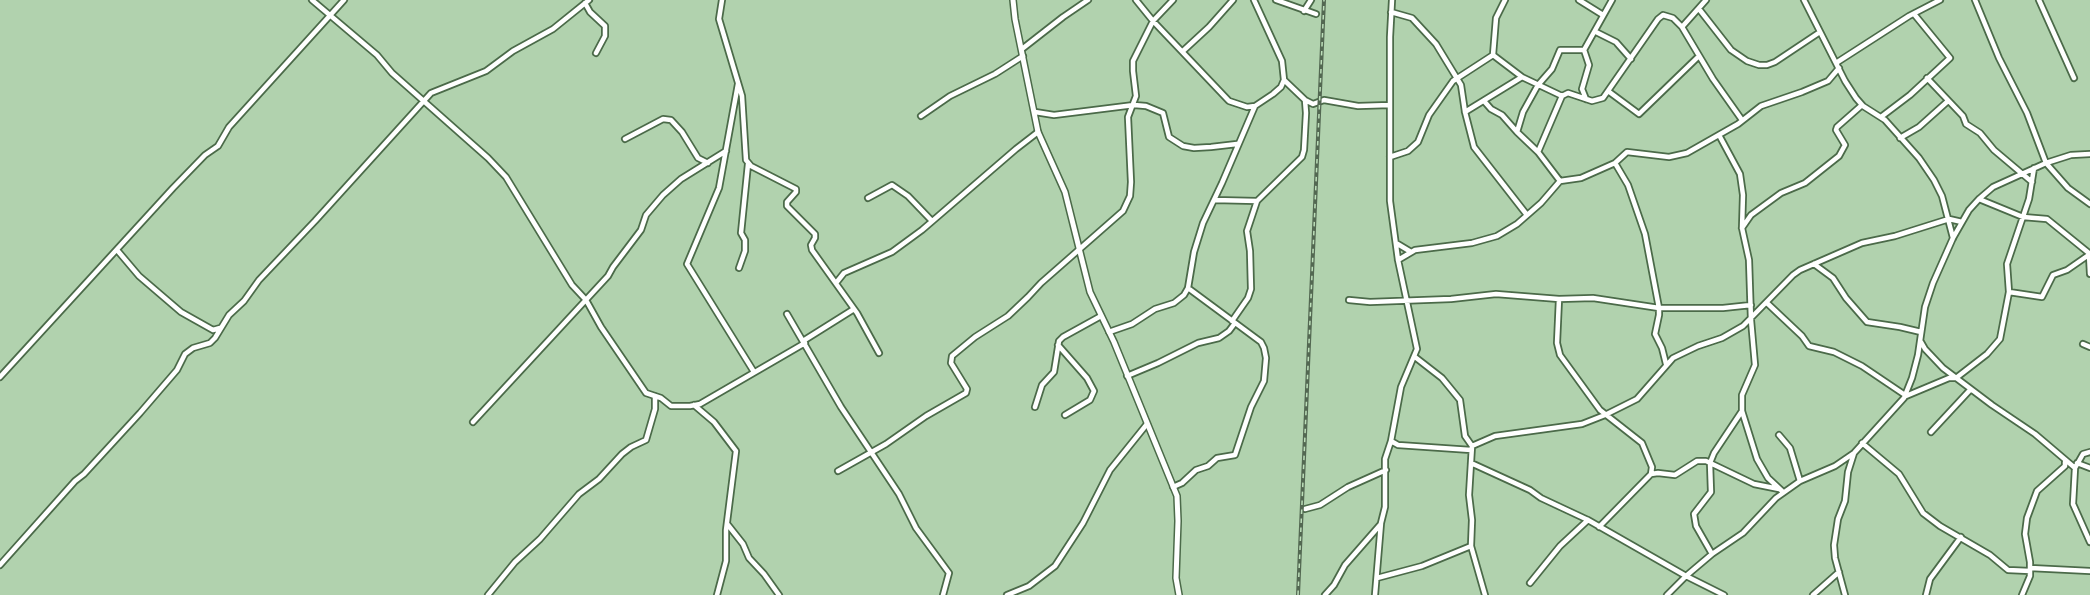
<!DOCTYPE html>
<style>
body{margin:0}
canvas{display:block;background:#b1d2ae}
</style>
<canvas width="2090" height="595"></canvas>
<script>
const c = document.querySelector('canvas').getContext('2d');
c.lineJoin = 'round';
function poly(rows) {
  const path = new Path2D();
  for (const r of rows) {
    path.moveTo(r[0], r[1]);
    for (let i = 2; i < r.length; i += 2) path.lineTo(r[i], r[i + 1]);
  }
  return path;
}
function strokePath(path, color, width, dash) {
  c.strokeStyle = color;
  c.lineWidth = width;
  c.lineCap = dash ? 'butt' : 'round';
  c.setLineDash(dash || []);
  c.stroke(path);
}
const minor = poly([
 [312,0,377,55,392,73,488,158,506,177,572,285,586,300,601,327,646,393,661,398,671,406,690,406,700,404,805,343],
 [722,0,719,19,742,96,746,160,751,166,796,189,796,192,787,202,787,206,815,234,815,238,811,245,812,250,857,313,879,353],
 [1136,0,1153,21,1229,101,1247,107,1255,106,1273,94,1281,87,1284,80,1282,61,1254,0],
 [1276,0,1316,14],
 [1579,0,1603,15],
 [1804,0,1845,81,1856,98,1863,106,1885,120,1919,158,1934,180,1942,196,1953,238],
 [1975,0,1999,58,2027,113,2046,163,2068,188,2090,204],
 [2039,0,2074,78],
 [585,3,590,12,605,26,605,36,596,53],
 [1699,9,1731,50,1747,61,1759,65,1767,65,1775,62,1820,32],
 [1304,11,1311,0],
 [1391,12,1412,18,1436,44,1461,85,1465,112,1474,147,1527,215],
 [1682,27,1706,0],
 [1596,32,1616,42,1631,59],
 [1022,49,1063,17,1088,0],
 [1584,50,1612,0],
 [1584,50,1589,65,1582,89,1586,99],
 [1183,51,1209,27,1233,0],
 [1493,55,1522,77],
 [1836,63,1909,16,1940,0],
 [1927,78,1963,116,1966,124,1980,133,1994,150,2032,182],
 [738,84,719,188,687,264,754,372],
 [1608,91,1639,114,1699,56],
 [1305,100,1313,104,1324,100,1358,106,1390,105],
 [1484,101,1491,109,1502,115,1517,132],
 [1035,112,1054,115,1134,105,1146,106,1163,113,1169,137,1183,146,1194,148,1211,147,1237,144],
 [1465,112,1522,77,1562,96],
 [921,116,950,96,995,74,1023,56],
 [1881,117,1910,95,1950,58,1914,14],
 [1719,135,1740,174,1743,195,1742,228,1749,260,1751,320,1755,365,1742,395,1742,411,1757,459,1768,478,1783,492],
 [1900,138,1919,127,1948,101],
 [625,139,663,119,671,120,682,132,698,158,708,163],
 [1538,152,1517,132,1523,112,1538,85,1552,69,1560,50,1584,50],
 [1390,157,1408,151,1418,142,1429,115,1453,81,1493,55,1496,18,1505,0],
 [1615,163,1627,152,1669,157,1687,153,1738,124,1761,106,1802,92,1828,81,1839,68],
 [1560,181,1538,152,1562,96,1568,93,1592,101,1603,98,1658,19,1663,15,1673,18,1682,27,1713,79,1742,120],
 [868,198,892,185,908,196,932,221],
 [1979,199,2023,217,2047,219,2090,254],
 [1214,200,1257,201],
 [1742,228,1751,215,1781,193,1805,183,1839,156,1845,145,1836,130,1837,127,1862,105],
 [1396,243,1411,252],
 [117,250,139,276,181,312,213,330,220,328],
 [2089,255,2090,274],
 [1398,260,1415,250,1472,243,1497,236,1517,224,1541,203,1560,181,1581,178,1615,163,1628,185,1645,234,1659,308,1659,315,1655,334,1662,348,1666,364],
 [1814,264,1833,278,1846,298,1867,322,1900,327,1921,332],
 [739,268,745,251,745,240,741,233,748,164],
 [836,283,844,273,892,252,922,230,1016,149,1038,132],
 [2009,292,2042,297,2053,275,2067,270,2090,254],
 [1559,299,1557,343,1560,355,1600,410,1642,443,1652,467,1651,474],
 [1349,300,1370,302,1451,299,1496,294,1559,299,1593,298,1659,308,1723,308,1751,305],
 [1767,303,1802,336,1809,346,1834,352,1862,366,1905,395],
 [787,314,841,407,899,494,916,528,949,573,943,595],
 [1232,321,1248,298,1251,289,1250,251,1247,231,1257,201,1302,157,1304,150,1306,113,1305,100,1284,80],
 [1109,332,1132,324,1155,309,1174,303,1184,295,1188,288,1194,252,1203,223,1222,183,1255,106],
 [803,341,854,309],
 [1921,342,1925,349,1943,368,1992,405,2035,434,2075,468],
 [2083,344,2090,347],
 [1058,345,1087,378,1094,391,1090,400,1065,415],
 [1415,357,1442,378,1460,400,1465,436,1472,446,1469,495,1472,520,1471,546,1485,595],
 [1127,376,1158,363,1198,343,1219,338,1229,331,1235,323],
 [0,377,173,188,205,155,218,146,229,127,344,0],
 [1906,396,1949,378,1956,378,1987,354,2000,339,2009,292,2007,264,2029,199,2034,168],
 [694,405,714,422,736,451,726,530,726,561,717,595],
 [1035,407,1042,385,1054,372,1059,341,1063,337,1101,316],
 [473,422,608,276,613,267,641,230,646,215,663,195,681,179,726,151],
 [1931,432,1970,390],
 [1779,435,1790,448,1800,481],
 [1391,441,1398,445,1471,450],
 [1862,443,1899,474,1923,513,1940,526,1990,555,2008,570,2030,571,2030,568,2090,571],
 [1472,446,1495,436,1582,424,1605,415,1637,399,1673,358,1698,346,1722,338,1743,326,1793,275,1800,270,1862,243,1895,236,1949,219,1962,222],
 [2090,452,2083,454,2075,468,2073,504,2090,542],
 [1471,463,1530,490,1541,498,1588,520,1686,576,1724,595],
 [2077,463,2090,468],
 [838,471,886,444,926,416,966,393,967,389,951,363,952,356,975,337,1008,316,1028,297,1041,283,1123,211,1130,196,1131,182,1128,117,1136,96,1133,71,1133,61,1153,21,1173,0],
 [1173,487,1182,483,1196,470,1208,466,1217,458,1235,455,1251,407,1264,381,1266,358,1264,348,1261,342,1188,288],
 [1305,509,1320,505,1348,487,1386,470],
 [728,525,743,544,749,558,764,574,779,595],
 [1599,527,1651,474,1658,473,1675,475,1697,461,1706,461,1754,484,1779,489],
 [1712,554,1696,526,1694,514,1711,492,1710,463,1714,453,1742,411],
 [0,565,75,481,84,474,140,413,177,370,185,354,193,348,210,343,215,338,229,315,244,301,259,280,315,221,431,93,486,71,513,51,553,29,589,0],
 [1377,578,1422,566,1471,546],
 [1530,583,1560,546,1588,520],
 [488,595,515,562,540,539,579,494,599,479,622,454,631,447,646,440,655,409,655,396],
 [1007,595,1029,586,1055,566,1083,523,1110,470,1147,424],
 [1325,595,1334,585,1345,565,1380,525],
 [1375,595,1381,523,1385,507,1385,459,1391,441,1401,387,1417,349,1398,260,1390,201,1390,37,1392,0],
 [1667,595,1686,576,1712,554,1743,533,1776,498,1800,481,1835,466,1854,453,1904,398,1912,378,1918,355,1925,307,1933,283,1953,238,1969,210,1979,199,1993,187,2046,163,2071,155,2090,154],
 [1813,595,1839,572],
 [1845,595,1835,558,1834,545,1838,519,1845,501,1848,472,1854,453],
 [1926,595,1930,579,1961,537],
 [2022,595,2030,576,2030,562,2025,534,2027,518,2037,491,2065,466,2065,462]
]);
const tertiary = poly([
 [1013,0,1015,19,1038,132,1065,192,1090,292,1114,342,1177,496,1178,521,1176,578,1179,595]
]);
const rail = poly([
 [1298,595,1324,0]
]);
strokePath(minor, '#4b6a49', 8);
strokePath(tertiary, '#4b6a49', 8);
strokePath(minor, '#fff', 4.5);
strokePath(tertiary, '#fff', 5);
strokePath(rail, '#536852', 4);
strokePath(rail, '#bddfba', 1.5, [4.5]);
</script>
